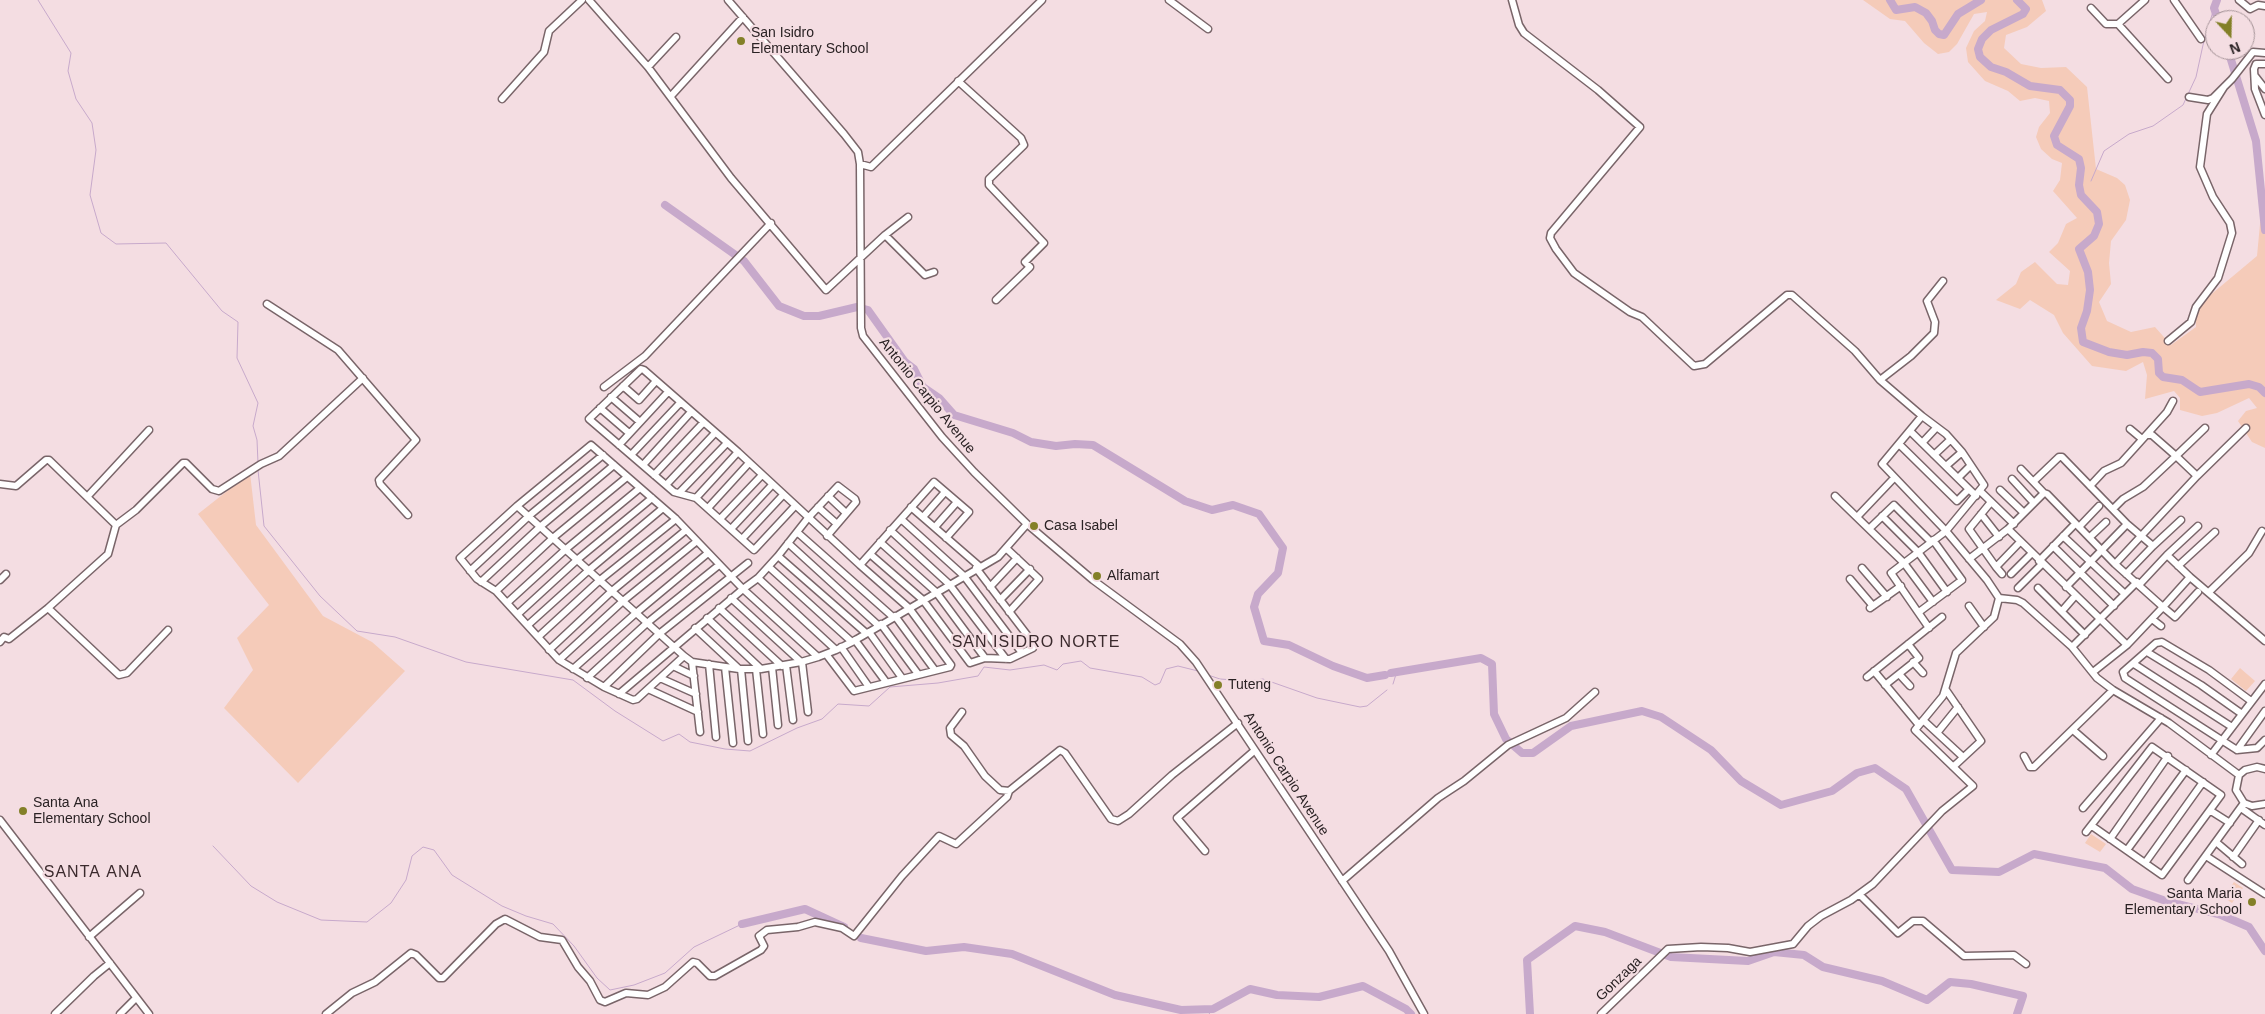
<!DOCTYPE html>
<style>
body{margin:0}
#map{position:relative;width:2265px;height:1014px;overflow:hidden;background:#f4dde2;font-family:Arial,sans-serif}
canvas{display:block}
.north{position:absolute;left:2205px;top:10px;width:50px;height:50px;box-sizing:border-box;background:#f4dde2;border:1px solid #a39296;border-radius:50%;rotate:159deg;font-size:14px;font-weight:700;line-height:20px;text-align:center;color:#2a2224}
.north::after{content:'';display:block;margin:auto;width:18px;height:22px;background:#838028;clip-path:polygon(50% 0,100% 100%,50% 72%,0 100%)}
</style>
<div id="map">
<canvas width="2265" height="1014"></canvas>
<div class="north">N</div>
</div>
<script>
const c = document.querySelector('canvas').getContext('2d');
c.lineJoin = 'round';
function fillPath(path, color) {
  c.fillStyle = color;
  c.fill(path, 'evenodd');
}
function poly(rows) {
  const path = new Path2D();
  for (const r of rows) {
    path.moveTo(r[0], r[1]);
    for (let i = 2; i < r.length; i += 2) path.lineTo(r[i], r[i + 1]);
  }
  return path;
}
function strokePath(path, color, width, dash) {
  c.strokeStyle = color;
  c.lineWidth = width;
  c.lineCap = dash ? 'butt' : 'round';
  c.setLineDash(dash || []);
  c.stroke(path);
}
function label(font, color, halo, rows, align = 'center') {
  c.font = font + ' Arial,sans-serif';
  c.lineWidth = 4.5;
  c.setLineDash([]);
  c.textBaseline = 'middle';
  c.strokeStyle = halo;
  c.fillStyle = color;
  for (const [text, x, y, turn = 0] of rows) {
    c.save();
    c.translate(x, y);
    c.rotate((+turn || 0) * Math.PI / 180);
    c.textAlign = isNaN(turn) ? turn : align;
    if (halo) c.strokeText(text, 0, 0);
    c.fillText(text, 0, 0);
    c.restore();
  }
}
const green = poly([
 [1863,0,2042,0,2046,11,2027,27,2006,35,2004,48,2021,64,2041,68,2066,67,2087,87,2096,169,2117,178,2125,185,2130,200,2126,220,2111,241,2109,263,2111,284,2099,302,2107,321,2131,332,2155,327,2171,345,2196,327,2196,307,2257,256,2262,203,2265,204,2265,448,2252,442,2238,421,2246,411,2257,408,2249,398,2217,413,2202,416,2180,410,2180,398,2174,391,2145,399,2147,375,2143,362,2126,371,2092,366,2063,333,2054,315,2030,300,2020,309,1996,300,2016,284,2021,272,2035,262,2057,284,2068,285,2070,271,2049,252,2058,243,2066,224,2077,218,2053,191,2060,180,2062,163,2052,159,2041,149,2036,137,2039,127,2050,113,2049,101,2035,98,2020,101,2008,91,1985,81,1968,62,1966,48,1974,31,1985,21,1987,12,1974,14,1957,44,1949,52,1938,54,1924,43,1905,21,1890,19],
 [250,473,256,525,323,616,372,642,405,671,298,783,224,708,253,670,237,638,269,605,198,514],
 [2240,668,2255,681,2246,691,2231,679],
 [2091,834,2106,844,2100,852,2085,843],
 [2234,882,2243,888,2232,903,2223,897]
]);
const stream = poly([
 [38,0,71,53,68,71,76,99,92,123,96,150,90,195,101,233,116,244,166,243,222,311,238,322,237,358,258,403,253,426,257,440,258,463],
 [2091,181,2104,151,2129,134,2153,126,2183,105,2196,77,2203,45,2214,8],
 [258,470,264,526,320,596,357,631,395,637,466,662,573,680,615,711,663,741,679,734,690,742,725,749,750,751,797,728,822,719,838,704,869,706,890,687,938,683,978,676,984,667,1010,670,1044,665,1057,670,1063,664,1081,661,1090,668,1142,677,1155,685,1160,683,1166,669,1178,666,1198,671],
 [1208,675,1220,679,1249,681,1263,679,1317,698,1360,707,1367,706,1387,690],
 [1393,684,1397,671],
 [213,846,251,886,277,902,321,920,367,922,391,903,406,880,412,856,423,847,434,850,452,875,502,906,526,916,553,924,574,946,597,978,610,990,634,985,665,973,694,947,742,924],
 [1209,1014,1213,1009]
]);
const river = poly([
 [1890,0,1896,10,1915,7,1926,13,1932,21,1935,30,1939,34,1944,35,1958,14,1981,0],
 [2017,0,2026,9,2023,14,1991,30,1982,39,1978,49,1980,57,1991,67,2006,72,2030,86,2060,90,2070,100,2070,106,2054,136,2057,145,2079,159,2081,168,2079,185,2081,195,2097,212,2099,224,2094,236,2079,249,2088,272,2090,290,2087,311,2081,328,2083,342,2109,352,2127,355,2143,352,2152,353,2158,359,2159,373,2163,377,2182,380,2200,392,2249,384,2259,387,2265,393],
 [2217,0,2214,8,2218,20],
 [2228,50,2256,141,2265,230],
 [665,205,744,261,779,306,804,316,819,316,857,307,868,310,905,362,914,369,923,387,939,398,954,415,1013,433,1031,442,1056,446,1075,444,1093,445,1185,501,1212,510,1233,505,1259,514,1283,548,1278,573,1258,594,1254,607,1264,641,1289,645,1333,666,1367,678,1385,675],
 [1391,673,1481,658,1492,664,1494,714,1506,739,1522,753,1533,753,1571,726,1642,711,1661,717,1711,750,1741,781,1781,805,1832,791,1857,773,1875,768,1906,789,1952,870,1999,872,2034,854,2105,868,2132,889,2163,900,2221,915,2249,927,2265,951],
 [742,924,805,909,844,927],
 [861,938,926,951,964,947,1012,954,1115,995,1181,1010,1213,1009,1250,989,1277,995,1319,997,1363,986,1406,1009,1411,1014],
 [1530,1014,1527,960,1575,926,1605,932,1671,957,1748,961,1774,952,1804,955,1823,967,1882,981,1927,1000,1950,982,1971,984,2023,996,2017,1014]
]);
const minor = poly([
 [589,0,648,67,731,178,826,290,885,235,908,217],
 [728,0,844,134,858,152,860,164,861,328,863,336,942,437,974,472,1027,524,1093,580,1180,644,1196,662,1389,951,1424,1014],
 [1169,0,1208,29],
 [1512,0,1519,25,1524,33,1598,90,1640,127,1551,233,1550,238,1556,249,1574,273,1630,312,1642,317,1694,366,1705,364,1787,295,1792,295,1855,351,1880,380,1922,416,1946,434,1962,452,1984,485,1946,531,1891,573,1929,628],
 [2145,0,2118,24,2168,79],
 [2174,0,2201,39],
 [2239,0,2250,9,2258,5,2265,6],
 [2091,8,2106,24,2118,24],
 [2265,64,2256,64,2254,69,2255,89,2265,115],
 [648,67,676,37],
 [2255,76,2265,89],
 [958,81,1021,138,1024,145,989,179,989,185,1044,243,1025,262,1030,267,996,300],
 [671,96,743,17],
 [2189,97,2208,100,2213,98,2232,79,2253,52,2265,53],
 [502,99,544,52,549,31,582,0],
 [860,164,871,167,1042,0],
 [885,235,925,275,934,272],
 [267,304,338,350,416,440,379,480,380,484,408,515],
 [2168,341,2191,322,2196,307,2218,278,2232,233,2230,223,2213,197,2200,167,2207,114,2224,87],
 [1880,380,1911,356,1934,333,1935,322,1927,301,1943,281],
 [623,386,639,400,656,381],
 [604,387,645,356,771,223],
 [611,397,640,422],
 [600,408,629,433],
 [2130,429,2142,439],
 [1910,431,1976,496],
 [2147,435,2152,435,2176,456,2205,428],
 [1922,443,1936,428],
 [1899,444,1957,501,1969,489],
 [619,445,668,392],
 [631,455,680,403],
 [1934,455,1950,440],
 [643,465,691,412],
 [1946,466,1962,452],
 [2021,469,2044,493],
 [654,475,703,423],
 [2197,476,2246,428],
 [1958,478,1970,466],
 [2012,479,2034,503],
 [2034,481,2059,457,2062,457,2127,524,2153,546,2126,574],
 [0,484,16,486,46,460,49,460,116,525,136,510,183,463,186,463,212,489,219,491,261,464,279,456,363,378],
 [666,485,715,433],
 [2090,486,2104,471,2121,463,2167,412,2173,401],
 [2000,490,2024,513],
 [1980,491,2014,524],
 [679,493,727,443],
 [828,496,846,513],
 [1835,496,1904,563,1933,602],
 [87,497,149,430],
 [696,498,738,452],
 [1991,502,1969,529,1996,567,2020,542],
 [517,506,460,558,477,579,496,591,559,660,604,687,633,700,637,699,684,656],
 [795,506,754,550,696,498,674,492,589,419,641,369,644,370,738,452,860,565],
 [818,507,837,524],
 [911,507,979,566],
 [708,508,749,463],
 [2114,508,2123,499,2143,487,2176,456,2197,476,2115,564],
 [1981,514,1999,537],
 [1882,516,1918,552,1947,592],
 [923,517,945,492],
 [1857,517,1894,478],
 [720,519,762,475],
 [901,519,964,576,1022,653],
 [935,527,957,502],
 [2079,527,2099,506],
 [731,529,772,485],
 [1869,529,1894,505,1931,542],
 [2008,529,2127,645],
 [890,530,949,584,1006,659],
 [797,532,893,617],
 [2063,536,2125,594],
 [2090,537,2106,522],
 [742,539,783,495],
 [880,542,936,592,985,658],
 [788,543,879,626],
 [2053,546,2114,606],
 [2153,546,2181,520],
 [1007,549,1039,579,1009,612],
 [870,554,923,600,970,663,985,658,1010,659,1033,648,1034,644,976,568],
 [2167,555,2198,526],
 [778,556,808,518,838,486,855,499,856,502,827,536],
 [1969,559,2008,529,2044,493,2047,494,2115,564,2163,607,2127,645,2093,672],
 [2039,561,2075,524],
 [2178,566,2215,532],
 [769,567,852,642],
 [1996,567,2002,574],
 [1862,568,1887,597],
 [470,571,530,515,603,455],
 [2011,574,2032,553],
 [2190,577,2163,607,2175,617,2198,592],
 [758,578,778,556,866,633],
 [1850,579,1873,606],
 [0,580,6,574],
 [481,582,541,526,614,465],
 [2139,585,2167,555,2190,577,2265,641],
 [990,587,1017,558],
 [2066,587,2127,524],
 [2018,588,2042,564],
 [2038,588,2085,635],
 [496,591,554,537,627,477],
 [2209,592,2249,553,2262,531],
 [731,598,801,662],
 [1999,598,2017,600,2023,603,2072,647,2097,678,2113,690,2169,723,2239,775],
 [1000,600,1030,569],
 [507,603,566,549,640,488],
 [1969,606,1984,627],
 [48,608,119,675,127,673,168,630],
 [719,608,782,666],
 [1870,608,1901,586],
 [2062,611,2075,596],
 [1919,612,1962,580,1933,540],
 [518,614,578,559,652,498],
 [895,616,934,669],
 [707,618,761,669],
 [2152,619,2161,626],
 [881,624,918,674],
 [528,625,589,570,663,508],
 [695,628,738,668],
 [869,632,902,678],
 [538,637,600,580,676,519],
 [855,640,886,682],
 [0,642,4,637,9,639,48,608,108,554,116,525],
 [841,647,869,687],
 [2072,647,2137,582],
 [549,650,612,591,686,530],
 [836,650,758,578,743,589,676,519,591,445,517,506,684,656,692,662,739,669,761,669,801,662,818,657,836,650,852,642,998,557,1027,524],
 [2147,652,2201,685,2242,714],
 [826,654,854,691,950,667,951,665,909,608,860,565,934,482,969,512,946,538],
 [559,660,623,601,697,541],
 [692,662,700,732],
 [802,662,808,712],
 [1913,662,1923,673],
 [709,664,716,737],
 [2134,664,2232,727],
 [786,665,793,720],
 [673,666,694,676],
 [725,667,733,743],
 [772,667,778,725],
 [573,669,636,613,708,553],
 [741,669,748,741],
 [756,669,763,734],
 [1874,671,1919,725],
 [1899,674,1910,686],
 [1867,677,1942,617],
 [587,678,647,623,719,565],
 [660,678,696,694],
 [1885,685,1919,658,1908,644],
 [604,687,659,634,748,563],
 [648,689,698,712],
 [1946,690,1981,741,1953,767],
 [619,694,743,589,818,657],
 [2251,701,2209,670,2162,642,2156,643,2123,672,2125,678,2237,750,2257,748,2265,740],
 [962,712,950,728,951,735,964,746,985,776,1000,790,1009,791],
 [1923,720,1963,757],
 [2073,730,2103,756],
 [1937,733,1958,707],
 [2237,750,2265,711],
 [2211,755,2265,684],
 [2024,756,2030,767,2034,767,2113,690],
 [2265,769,2257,767,2245,770,2239,775,2236,790,2244,803,2252,806,2265,804],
 [2083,808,2161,718],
 [2241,808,2265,825],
 [2211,811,2230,823],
 [0,820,149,1014],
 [2086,832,2152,747,2221,795,2162,875,2092,826],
 [2110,839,2168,756],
 [2216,842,2242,864],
 [2127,850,2186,770],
 [1205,851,1177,818,1254,751],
 [2206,856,2265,894],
 [2233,857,2259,820],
 [2145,863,2203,782],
 [2188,880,2244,803],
 [1342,881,1438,798,1464,781,1508,745,1566,718,1595,692],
 [1859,894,1898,933,1913,921,1923,921,1964,956,2014,955,2026,964],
 [89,937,140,893],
 [55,1014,94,976,110,963],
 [120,1014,136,998],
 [326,1014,352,993,375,982,411,953,416,955,439,978,443,978,496,924,505,919,540,937,562,940,578,967,590,981,600,1000,605,1002,626,993,648,995,665,987,693,962,697,963,710,976,715,976,761,950,764,946,759,936,767,930,798,927,815,922,842,928,854,936,902,876,939,836,956,844,1007,797,1009,791,1060,750,1065,753,1111,819,1118,821,1129,814,1172,775,1238,723],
 [1601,1014,1668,949,1701,947,1728,948,1750,952,1793,944,1808,926,1821,916,1851,900,1873,884,1942,811,1973,786,1915,730,1943,696,1956,653,1994,617,1999,598,1987,580,1946,531,1882,464,1922,416]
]);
const markers = [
 [741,41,5,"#838028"],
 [1034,526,5,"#838028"],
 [1097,576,5,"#838028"],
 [1218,685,5,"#838028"],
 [23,811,5,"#838028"],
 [2252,902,5,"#838028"]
];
const poiNames = [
 ["San Isidro",751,33],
 ["Elementary School",751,49],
 ["Casa Isabel",1044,526],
 ["Alfamart",1107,576],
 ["Tuteng",1228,685],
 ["Santa Ana",33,803],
 ["Elementary School",33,819],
 ["Santa Maria",2242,894,"right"],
 ["Elementary School",2242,910,"right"]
];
const streetNames = [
 ["Antonio Carpio Avenue",927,396,51],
 ["Antonio Carpio Avenue",1286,774,57],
 ["Gonzaga",1619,979,-44]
];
const quarterNames = [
 ["SAN ISIDRO NORTE",1036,643],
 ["SANTA ANA",93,873]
];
fillPath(green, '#f5cbb9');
strokePath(stream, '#c7a9cb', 1);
strokePath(river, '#c7a9cb', 8);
strokePath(minor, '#796569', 9);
strokePath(minor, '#fff', 6);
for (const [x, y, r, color] of markers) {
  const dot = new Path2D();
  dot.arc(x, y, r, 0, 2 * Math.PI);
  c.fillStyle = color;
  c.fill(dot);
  strokePath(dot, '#f4dde2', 2);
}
label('14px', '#2a2224', '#f4dde2', poiNames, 'left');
label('14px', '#2a2224', '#f4dde2', streetNames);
c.letterSpacing = '1px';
label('16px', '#3b2a2d', '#f4dde2', quarterNames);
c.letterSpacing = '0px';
</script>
